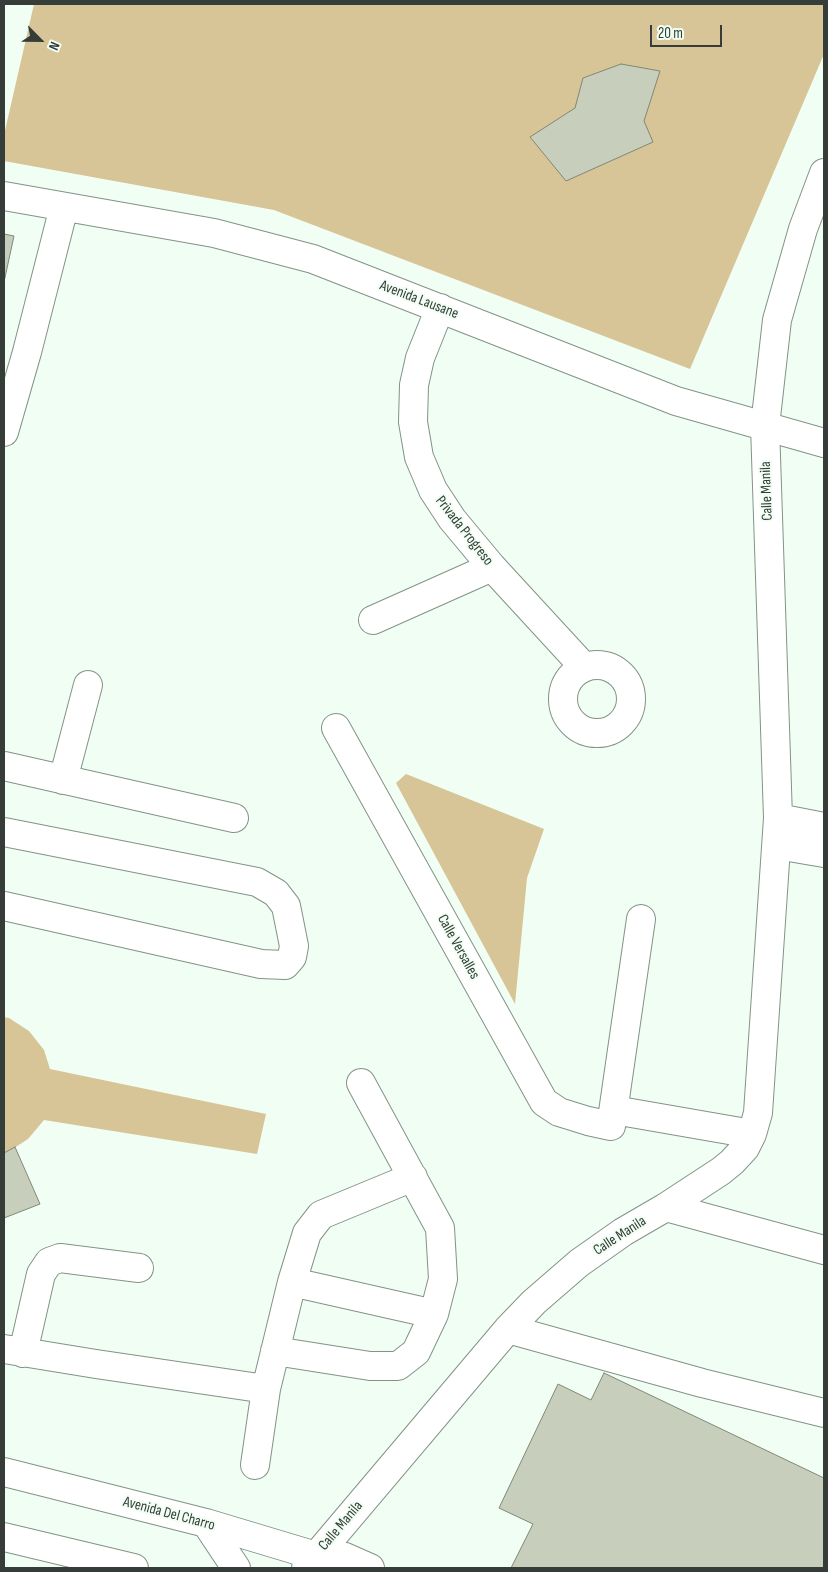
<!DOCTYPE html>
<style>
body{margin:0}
#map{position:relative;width:828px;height:1572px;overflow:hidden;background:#f0fef3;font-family:"Sofia Sans Condensed",sans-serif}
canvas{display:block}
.frame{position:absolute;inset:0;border:5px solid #363d38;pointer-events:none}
.north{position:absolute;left:15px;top:15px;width:50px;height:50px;-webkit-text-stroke:4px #f0fef3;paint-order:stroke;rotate:113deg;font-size:14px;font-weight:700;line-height:20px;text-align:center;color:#363d38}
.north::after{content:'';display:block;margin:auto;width:18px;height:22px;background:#363d38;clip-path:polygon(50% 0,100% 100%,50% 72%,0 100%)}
.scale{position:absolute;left:650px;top:25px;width:72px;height:22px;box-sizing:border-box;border:2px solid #363d38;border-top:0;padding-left:6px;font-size:15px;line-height:18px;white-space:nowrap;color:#363d38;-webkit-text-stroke:4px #f0fef3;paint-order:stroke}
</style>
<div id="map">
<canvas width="828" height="1572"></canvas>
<div class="frame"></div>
<div class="north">N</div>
<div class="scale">20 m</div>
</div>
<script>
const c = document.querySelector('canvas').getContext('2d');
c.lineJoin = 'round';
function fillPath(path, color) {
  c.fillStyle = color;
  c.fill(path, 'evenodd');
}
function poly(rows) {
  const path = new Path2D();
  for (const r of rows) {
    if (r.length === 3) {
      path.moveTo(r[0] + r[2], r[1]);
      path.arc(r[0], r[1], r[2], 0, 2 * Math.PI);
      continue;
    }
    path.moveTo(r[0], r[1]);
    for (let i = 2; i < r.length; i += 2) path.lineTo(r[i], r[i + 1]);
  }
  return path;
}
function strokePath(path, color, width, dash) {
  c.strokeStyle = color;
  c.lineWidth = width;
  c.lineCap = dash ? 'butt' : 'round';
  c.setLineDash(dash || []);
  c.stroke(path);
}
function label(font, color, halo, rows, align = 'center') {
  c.font = font + ' "Sofia Sans Condensed",sans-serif';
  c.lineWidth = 4;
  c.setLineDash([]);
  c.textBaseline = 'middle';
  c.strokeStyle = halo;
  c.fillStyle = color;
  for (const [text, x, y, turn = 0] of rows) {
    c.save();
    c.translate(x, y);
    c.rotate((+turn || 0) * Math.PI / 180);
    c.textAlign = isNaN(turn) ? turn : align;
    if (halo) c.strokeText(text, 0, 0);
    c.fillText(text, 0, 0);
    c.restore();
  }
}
const green = poly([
 [34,4,824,4,824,54,690,369,274,210,4,161,4,135],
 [406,774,544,829,527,878,515,1004,396,783],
 [4,1017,9,1018,29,1031,44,1050,50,1069,266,1114,257,1154,44,1120,28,1139,8,1152,4,1153]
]);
const building = poly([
 [621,64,660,71,644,121,653,142,566,181,530,137,575,108,583,78,621,64],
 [4,234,14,236,4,282,4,234],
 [15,1147,40,1204,4,1218,4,1153,15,1147],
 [604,1373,824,1478,824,1568,511,1568,533,1524,499,1508,558,1384,591,1400,604,1373]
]);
const minor = poly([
 [4,196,214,233,313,259,676,401,824,443],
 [440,308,420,358,414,385,413,422,419,457,433,490,452,519,492,567,584,667],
 [4,432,27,352,64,207],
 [373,620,492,567],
 [597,699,34],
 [336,728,544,1102,559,1112,588,1121,611,1126,641,919],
 [4,766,234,818],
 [63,780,88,685],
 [778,818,824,827],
 [4,832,257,882,276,893,286,906,294,946,292,957,285,965,261,964,4,906],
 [777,845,824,853],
 [614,1110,752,1134],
 [666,1207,824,1250],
 [292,1282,434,1314],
 [508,1329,702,1383,824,1413],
 [4,1349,96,1364,266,1389,292,1282,307,1233,321,1215,413,1177],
 [275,1351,370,1366,398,1366,416,1352,434,1314,443,1279,440,1228,361,1083],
 [23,1353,41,1274,49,1262,60,1258,139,1268],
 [255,1465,266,1389],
 [4,1472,206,1523,316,1556,329,1568],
 [206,1523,236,1568],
 [4,1537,134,1568],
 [316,1556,345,1557,370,1568],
 [306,1568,508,1329,534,1302,579,1263,623,1232,666,1207,721,1171,732,1162,745,1148,752,1134,758,1113,778,818,765,426,777,320,803,229,824,173]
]);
const streetNames = [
 ["Avenida Lausane",419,300,21],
 ["Calle Manila",767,491,-92],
 ["Privada Progreso",464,531,52],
 ["Calle Versalles",458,947,61],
 ["Calle Manila",620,1236,-33],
 ["Avenida Del Charro",169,1514,15],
 ["Calle Manila",341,1526,-50]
];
fillPath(green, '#d7c497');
fillPath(building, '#c8cebc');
strokePath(building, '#828776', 1);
strokePath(minor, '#839387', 30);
strokePath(minor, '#fff', 28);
label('15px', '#363d38', '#f0fef3', streetNames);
</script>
